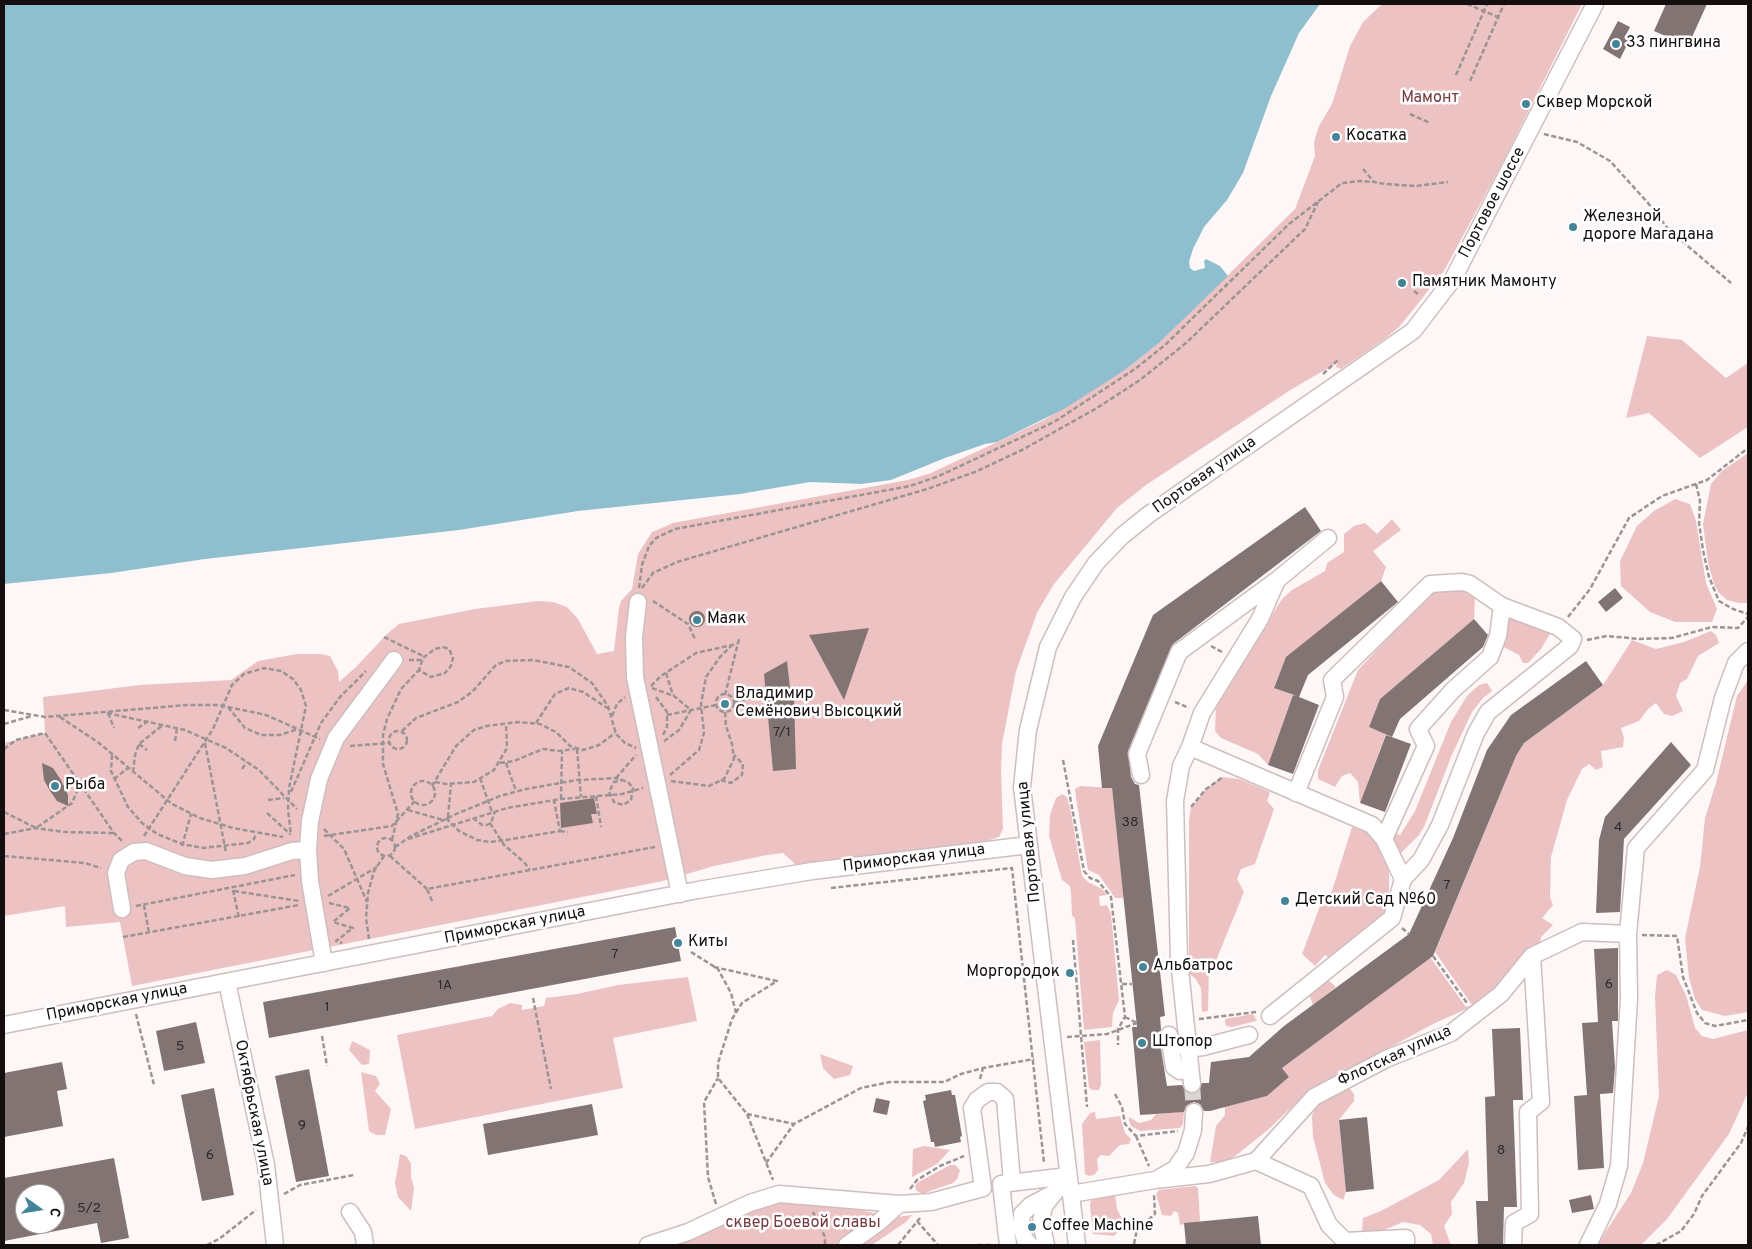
<!DOCTYPE html>
<meta charset="utf-8">
<style>
body{margin:0}
#map{position:relative;width:1752px;height:1249px;overflow:hidden;background:#fef7f7;font-family:Overpass,sans-serif}
canvas{display:block}
.frame{position:absolute;inset:0;border:5px solid #140e0e;pointer-events:none}
.north{position:absolute;left:15px;top:1184px;width:50px;height:50px;box-sizing:border-box;background:#fff;border:1px solid #a19f9f;border-radius:50%;rotate:103deg;font-size:14px;font-weight:700;line-height:20px;text-align:center;color:#140e0e}
.north::after{content:'';display:block;margin:auto;width:18px;height:22px;background:#448498;clip-path:polygon(50% 0,100% 100%,50% 72%,0 100%)}
</style>
<div id="map">
<canvas width="1752" height="1249"></canvas>
<div class="frame"></div>
<div class="north">С</div>
</div>
<script>
const c = document.querySelector('canvas').getContext('2d');
c.lineJoin = 'round';
function fillPath(path, color) {
  c.fillStyle = color;
  c.fill(path, 'evenodd');
}
function poly(rows) {
  const path = new Path2D();
  for (const r of rows) {
    if (r.length === 3) {
      path.moveTo(r[0] + r[2], r[1]);
      path.arc(r[0], r[1], r[2], 0, 2 * Math.PI);
      continue;
    }
    path.moveTo(r[0], r[1]);
    for (let i = 2; i < r.length; i += 2) path.lineTo(r[i], r[i + 1]);
  }
  return path;
}
function strokePath(path, color, width, dash) {
  c.strokeStyle = color;
  c.lineWidth = width;
  c.lineCap = dash ? 'butt' : 'round';
  c.setLineDash(dash || []);
  c.stroke(path);
}
function label(font, color, halo, rows, align = 'center') {
  c.font = font + ' Overpass,sans-serif';
  c.lineWidth = 5;
  c.setLineDash([]);
  c.textBaseline = 'middle';
  c.strokeStyle = halo;
  c.fillStyle = color;
  for (const [text, x, y, turn = 0] of rows) {
    c.save();
    c.translate(x, y);
    c.rotate((+turn || 0) * Math.PI / 180);
    c.textAlign = isNaN(turn) ? turn : align;
    if (halo) c.strokeText(text, 0, 0);
    c.fillText(text, 0, 0);
    c.restore();
  }
}
const green = poly([
 [1382,4,1582,4,1504,160,1444,271,1400,326,1386,338,1341,369,1336,367,1337,363,1292,389,1146,485,1117,508,1054,584,1037,613,1016,671,1002,744,1001,771,1003,829,999,837,983,842,805,865,795,864,783,853,767,855,714,866,663,881,132,986,120,922,66,927,65,906,4,916,4,743,45,733,43,697,140,685,231,680,258,661,297,654,320,654,330,656,338,671,339,682,356,667,388,633,399,624,475,609,538,601,553,602,567,607,578,619,597,654,614,651,619,608,621,601,632,589,638,554,652,532,673,523,908,480,931,473,1044,420,1125,370,1159,343,1295,209,1315,156,1314,142,1319,126,1332,104,1350,46,1363,22],
 [1647,336,1682,340,1726,378,1748,363,1748,427,1700,458,1649,413,1626,418],
 [1748,453,1748,603,1739,603,1727,600,1719,593,1714,584,1708,563,1703,524,1711,484,1722,471],
 [1675,499,1690,504,1696,521,1706,583,1717,609,1712,622,1675,622,1650,612,1621,586,1620,561,1637,526,1654,511],
 [1392,519,1401,530,1373,551,1386,567,1381,581,1286,658,1274,687,1293,695,1268,765,1258,754,1221,738,1215,731,1216,704,1282,599,1292,590,1325,571,1327,563,1344,552,1344,534,1354,526,1365,523,1377,534],
 [1460,588,1475,595,1474,619,1380,699,1369,727,1386,734,1360,803,1358,782,1350,773,1342,776,1335,787,1318,779,1318,770,1358,670,1433,590],
 [1511,616,1551,632,1541,649,1528,663,1523,663,1519,655,1500,645,1507,617],
 [1711,631,1716,635,1719,643,1698,656,1687,679,1680,683,1676,696,1683,711,1672,716,1664,714,1656,703,1648,709,1639,721,1621,728,1624,738,1623,747,1601,751,1603,767,1596,770,1589,764,1582,769,1567,800,1551,857,1550,897,1553,905,1542,918,1553,925,1541,937,1540,943,1484,1001,1431,1025,1305,1094,1269,1129,1239,1153,1226,1162,1210,1162,1216,1126,1225,1115,1225,1107,1267,1096,1289,1077,1282,1068,1430,957,1466,1007,1472,1005,1435,952,1516,756,1524,743,1603,685,1632,640,1656,649,1684,642],
 [1748,680,1748,1012,1725,1016,1702,1010,1695,999,1689,978,1685,938,1700,867,1705,818,1716,783,1737,696],
 [1487,683,1492,691,1483,698,1472,712,1451,757,1424,827,1419,835,1399,855,1391,839,1393,833,1400,835,1415,811,1451,722,1467,696,1479,685],
 [1222,777,1239,779,1270,792,1267,801,1274,809,1255,864,1241,869,1237,879,1244,892,1213,968,1209,963,1208,1011,1202,1012,1201,988,1195,978,1189,974,1189,820,1191,808,1206,789],
 [1080,786,1112,788,1124,898,1115,898,1099,875,1088,870,1076,798,1075,789],
 [1062,794,1067,797,1071,812,1082,876,1088,882,1102,889,1107,895,1099,896,1100,906,1107,905,1111,914,1119,1000,1113,1013,1112,1027,1084,1030,1075,918,1072,916,1071,892,1070,886,1062,880,1049,836,1050,815,1056,798],
 [1352,827,1371,834,1389,861,1389,908,1352,946,1331,959,1325,955,1315,966,1302,954,1323,898,1332,891],
 [1667,970,1676,975,1686,995,1695,1028,1702,1036,1713,1039,1748,1030,1748,1092,1729,1134,1667,1219,1641,1245,1597,1245,1631,1193,1643,1163,1659,1096,1655,997,1657,975],
 [688,977,697,1021,613,1038,623,1088,415,1129,397,1035,492,1016,498,1009,510,1003,522,1005,522,1010,544,1006,546,998,577,994,618,985],
 [1328,980,1336,987,1313,1005,1310,997,1312,990],
 [1253,1014,1257,1021,1252,1022,1232,1027,1226,1026,1225,1023,1225,1019],
 [1100,1040,1101,1084,1099,1090,1092,1090,1089,1088,1084,1042],
 [352,1041,370,1050,369,1064,362,1065,349,1050],
 [820,1054,853,1066,850,1075,834,1079,823,1068],
 [361,1072,376,1076,380,1084,375,1091,391,1109,385,1135,376,1135,369,1131],
 [1347,1085,1354,1094,1354,1101,1339,1120,1346,1192,1343,1200,1334,1195,1325,1183,1313,1137,1312,1116,1317,1102],
 [1095,1112,1096,1119,1120,1116,1125,1133,1131,1139,1129,1144,1120,1145,1109,1156,1101,1155,1097,1159,1098,1170,1094,1175,1089,1176,1085,1174,1082,1124,1090,1113],
 [1184,1112,1183,1124,1180,1128,1140,1131,1131,1126,1129,1121,1129,1117,1139,1123,1151,1120,1156,1114],
 [924,1146,950,1150,937,1164,912,1177,913,1149],
 [1468,1149,1469,1163,1464,1183,1451,1202,1452,1214,1444,1226,1451,1245,1433,1245,1431,1234,1420,1225,1403,1222,1384,1230,1362,1231,1363,1218,1381,1211,1439,1180],
 [400,1154,406,1156,411,1163,411,1177,414,1188,411,1211,398,1197,395,1183],
 [950,1165,955,1165,960,1170,957,1179,953,1183,922,1194,917,1191,915,1187,917,1183],
 [1195,1186,1198,1188,1200,1221,1180,1225,1178,1213,1174,1211,1171,1216,1162,1215,1156,1194,1159,1190],
 [1115,1193,1117,1209,1122,1219,1120,1229,1114,1236,1093,1234,1090,1205,1092,1195],
 [782,1201,837,1205,879,1214,842,1245,678,1245,737,1217],
 [912,1215,906,1222,872,1245,859,1245,897,1217]
]);
const water = poly([
 [4,4,1320,4,1299,33,1271,96,1243,173,1227,200,1204,227,1193,249,1189,262,1190,268,1194,271,1205,268,1204,261,1206,259,1220,266,1228,276,1159,343,1125,370,1064,409,997,442,985,444,945,458,891,480,861,484,810,482,740,494,578,511,459,530,205,559,111,573,4,584]
]);
const building = poly([
 [1666,4,1707,4,1688,46,1654,31],
 [1618,21,1630,27,1625,37,1630,39,1620,59,1603,49],
 [1305,507,1321,531,1173,644,1128,751,1131,777,1135,784,1139,785,1165,1016,1160,1017,1161,1029,1159,1037,1167,1086,1182,1085,1188,1093,1197,1092,1202,1083,1209,1083,1211,1062,1249,1057,1284,1026,1409,934,1453,838,1487,750,1511,715,1586,661,1603,685,1524,743,1516,756,1433,956,1282,1068,1289,1077,1267,1096,1210,1111,1204,1111,1200,1104,1194,1102,1186,1106,1184,1112,1140,1115,1132,1027,1137,1027,1112,788,1102,788,1098,746,1153,615],
 [1381,581,1398,602,1308,675,1299,697,1319,705,1293,774,1268,765,1293,695,1297,696,1274,688,1286,657],
 [1615,588,1623,598,1606,612,1598,602],
 [697,619,8],
 [1474,619,1488,635,1483,647,1400,719,1392,737,1369,727,1380,699],
 [869,628,844,700,809,635],
 [787,661,791,697,794,697,796,769,773,771,764,674],
 [1386,735,1411,744,1385,812,1360,803],
 [1671,742,1691,765,1624,839,1620,912,1596,913,1599,840,1605,817],
 [42,763,53,768,61,780,68,795,68,806,57,801,50,791,44,780],
 [594,798,597,814,591,814,593,823,561,828,560,803],
 [675,927,681,961,269,1038,263,1002],
 [1618,948,1618,1021,1612,1021,1615,1067,1613,1093,1600,1094,1604,1168,1578,1170,1574,1096,1587,1095,1582,1023,1598,1022,1594,949],
 [196,1022,205,1063,164,1071,156,1031],
 [1520,1028,1523,1100,1513,1100,1517,1207,1504,1207,1503,1245,1478,1245,1476,1201,1488,1201,1485,1097,1495,1096,1492,1029],
 [62,1062,67,1089,57,1091,63,1126,4,1137,4,1073],
 [309,1069,329,1176,296,1182,275,1076],
 [214,1088,234,1195,202,1201,181,1095],
 [951,1090,952,1095,955,1095,962,1136,960,1137,961,1142,935,1147,934,1142,931,1142,923,1101,926,1100,925,1095],
 [876,1098,890,1101,887,1115,873,1112],
 [592,1104,598,1135,488,1155,483,1124],
 [1367,1117,1374,1189,1346,1192,1339,1120],
 [114,1158,129,1238,101,1243,97,1223,4,1241,4,1178],
 [25,1194,55,1194,55,1224,25,1224],
 [1591,1195,1594,1209,1572,1213,1569,1200],
 [1258,1216,1261,1245,1186,1245,1184,1223]
]);
const minorTunnel = poly([
 [1192,1084,1194,1112]
]);
const path = poly([
 [1467,4,1498,17],
 [1456,75,1487,4],
 [1470,81,1504,4],
 [1410,114,1430,123],
 [1544,134,1577,142,1610,161,1648,203,1669,230,1731,283],
 [1363,169,1374,182,1385,184,1416,186,1448,182],
 [1414,291,1418,294],
 [1323,374,1338,360],
 [1696,484,1700,501,1699,523,1703,550,1709,577,1719,601,1733,609,1748,614],
 [639,588,642,565,649,546,656,538,675,529,910,486,939,476,1054,422,1135,369,1165,345,1289,224,1342,183,1360,181,1374,182],
 [642,588,653,573,677,562,927,489,975,472,1022,450,1097,408,1140,380,1186,343,1305,229,1318,202],
 [653,601,688,624,695,639],
 [1568,617,1590,589,1629,518,1662,496,1707,480,1748,448],
 [384,637,425,657],
 [1587,640,1607,636,1639,639,1672,638,1712,627,1738,628,1748,617],
 [1211,646,1222,652],
 [443,647,449,649,453,658,451,666,445,673,431,677,419,670,423,658,435,649,443,647],
 [409,660,422,660],
 [666,673,673,695],
 [651,686,661,676,696,653,737,644],
 [652,688,674,696,691,710,679,730,663,742],
 [725,703,9],
 [725,695,739,639],
 [656,697,667,712,667,727,662,737],
 [733,702,752,698],
 [1175,702,1189,708],
 [228,707,245,728,261,735,280,735,298,729],
 [4,710,45,717,187,705,219,705,266,715,320,739],
 [107,713,185,730,226,748,259,770,297,809],
 [108,713,114,728],
 [667,715,716,705],
 [612,716,617,704,625,697],
 [60,717,99,743,172,804,200,818,233,828,283,837],
 [536,723,555,694,569,688,583,692,609,709],
 [4,724,32,716],
 [138,728,147,722],
 [398,740,9],
 [402,731,416,718,458,702,472,692,496,665,506,661,533,660,569,667,592,683,608,706,616,734,625,743,636,748],
 [175,741,177,728],
 [205,743,226,853],
 [139,744,147,750],
 [350,746,389,743],
 [4,749,16,740,45,733,114,833,123,842],
 [577,749,581,797],
 [112,755,111,771,128,807,142,823,157,834,182,844,203,848,248,843,254,839,256,834],
 [1063,760,1084,871,1090,878,1098,881,1111,897,1125,1017,1118,1029,1118,1045],
 [500,763,514,761,543,749,558,751,575,749],
 [506,763,516,791],
 [242,769,247,762],
 [133,772,135,755,139,744,163,725],
 [670,775,699,750,704,733,701,704,706,677,720,657,733,644],
 [480,778,492,812],
 [616,778,636,755],
 [114,779,128,768],
 [721,780,731,783,742,775,743,764,734,755],
 [671,781,709,786,724,779,734,759,732,744,726,726,725,712],
 [423,793,12],
 [435,782,446,784,474,782,494,770,507,748,506,724],
 [432,786,456,746,474,730,487,726,518,722,540,724,556,732,570,746,583,750,599,745,615,733],
 [291,792,321,723,340,697,366,671],
 [596,796,601,827],
 [561,799,562,751],
 [268,800,284,798],
 [1191,807,1206,789,1223,777],
 [408,810,443,820],
 [4,812,36,828,72,803,80,784],
 [267,813,290,834],
 [448,817,451,784],
 [446,818,459,831,477,840,490,842,506,840,560,831,554,801],
 [473,818,482,825,487,825,491,823,495,811],
 [490,823,504,845,524,862,530,870],
 [324,829,344,849,367,902],
 [560,831,568,832],
 [4,834,36,828,64,832,114,833],
 [144,836,213,729,232,685,244,674,264,668,281,671,293,679,301,690,306,706,289,788,288,810,291,835],
 [324,836,392,826,415,801],
 [386,847,9],
 [408,839,507,808,561,799,622,794,643,788],
 [392,840,398,814,383,764,383,735,387,719,401,689,419,670],
 [182,846,191,814],
 [395,847,411,836,456,814,500,796,526,789,577,780,616,778,628,782,633,788,631,800,623,805,614,802,609,792,614,782,623,780],
 [4,856,85,863,101,868],
 [390,856,427,889],
 [831,888,1012,868,1044,1163],
 [233,890,239,918],
 [234,891,299,901],
 [328,896,377,867],
 [432,901,427,889,655,847],
 [329,903,350,908,333,922,353,928,336,941,342,943],
 [144,905,149,933],
 [136,906,295,875],
 [1402,928,1409,934],
 [1642,935,1677,936,1683,977,1697,1013,1705,1023,1715,1026,1748,1020],
 [123,937,299,905],
 [369,939,366,918,368,893,374,871,384,856],
 [1073,940,1087,1107],
 [691,952,718,969,731,993,736,1013],
 [1433,956,1467,1003],
 [714,967,777,981,742,1003,732,1019,718,1063,718,1078,747,1114,773,1180],
 [1122,984,1132,984],
 [533,998,551,1089],
 [136,1014,154,1085],
 [1125,1017,1137,1023],
 [1199,1019,1256,1012],
 [322,1036,327,1066],
 [1067,1037,1107,1034,1137,1023],
 [980,1079,983,1068],
 [1115,1094,1122,1107,1125,1124,1136,1136,1178,1131],
 [747,1114,794,1124,861,1088,890,1082,944,1082,961,1074,983,1068,1034,1059],
 [1136,1136,1149,1166],
 [766,1163,794,1124],
 [910,1189,917,1180,940,1166,964,1156],
 [284,1194,300,1185,354,1175],
 [716,1204,708,1177,704,1102,718,1078],
 [813,1212,825,1237,825,1245],
 [917,1221,938,1245],
 [1134,1244,1137,1229,1155,1214,1154,1195],
 [207,1245,219,1239,256,1210],
 [898,1245,920,1218],
 [978,1245,993,1245],
 [1656,1245,1681,1231,1694,1214,1702,1196,1741,1143,1748,1127]
]);
const minor = poly([
 [638,602,634,637,635,677,680,894],
 [1190,747,1202,713,1260,619,1277,580,1328,538],
 [1141,775,1137,754,1179,652,1277,580],
 [1296,793,1335,697,1332,680,1430,584,1462,582,1470,584,1502,606],
 [1384,839,1426,746,1418,729,1453,690,1490,657,1498,636,1502,606,1558,627,1573,639,1570,646,1488,712,1476,733,1440,825,1421,860,1403,879],
 [122,909,116,873,121,860,134,852,146,851,185,866,212,870,245,866,292,851,308,850],
 [324,963,310,881,308,850,310,821,319,779,336,738,394,660],
 [227,982,266,1165,275,1245],
 [4,1025,698,890,812,871,1029,845],
 [1169,1035,1174,1067,1180,1071,1189,1069],
 [1187,1049,1203,1047,1249,1035],
 [1192,1084,1179,960,1175,801,1181,766,1190,747,1372,825,1384,839,1403,879,1392,918,1270,1016],
 [1256,1161,1311,1186,1329,1225,1345,1241,1406,1238,1406,1245],
 [1159,1178,1175,1169,1186,1153,1193,1130,1194,1112],
 [1071,1194,1155,1180,1209,1174,1256,1161,1314,1097,1386,1059,1451,1033,1501,994,1532,956,1582,932,1628,934],
 [350,1212,363,1232,365,1245],
 [648,1245,688,1232,750,1203,779,1194,899,1204],
 [847,1245,878,1223,899,1204,931,1202,983,1188,972,1108,977,1100,988,1092,997,1092,1005,1099,1012,1182],
 [1008,1245,1001,1184,1068,1176],
 [1030,1245,1025,1240,1021,1225,1022,1214,1031,1205,1052,1194],
 [1046,1245,1041,1222,1044,1206,1068,1176],
 [1077,1245,1022,787,1028,730,1048,647,1073,597,1096,563,1122,536,1148,515,1413,331,1453,279,1595,4],
 [1513,1245,1514,1223,1530,1214,1528,1112,1541,1102,1532,956],
 [1588,1245,1608,1204,1619,1166,1629,998,1628,934,1636,848,1705,770,1723,698,1736,663,1748,651]
]);
const markers = [
 [1616,44,5,"#448498"],
 [1526,104,5,"#448498"],
 [1336,137,5,"#448498"],
 [1573,227,5,"#448498"],
 [1402,283,5,"#448498"],
 [697,620,5,"#448498"],
 [725,704,5,"#448498"],
 [55,786,5,"#448498"],
 [1285,901,5,"#448498"],
 [678,943,5,"#448498"],
 [1143,967,5,"#448498"],
 [1070,973,5,"#448498"],
 [1142,1043,5,"#448498"],
 [1032,1227,5,"#448498"]
];
const numberNames = [
 ["7/1",782,733],
 ["38",1130,823],
 ["4",1618,828],
 ["7",1447,886],
 ["7",615,955],
 ["6",1609,985],
 ["1А",445,986],
 ["1",327,1008],
 ["5",180,1047],
 ["9",302,1126],
 ["8",1501,1151],
 ["6",210,1156],
 ["5/2",89,1209]
];
const poiNames = [
 ["33 пингвина",1626,44],
 ["Сквер Морской",1536,104],
 ["Косатка",1346,137],
 ["Железной",1583,218],
 ["дороге Магадана",1583,236],
 ["Памятник Мамонту",1412,283],
 ["Маяк",707,620],
 ["Владимир",735,695],
 ["Семёнович Высоцкий",735,713],
 ["Рыба",65,786],
 ["Детский Сад №60",1295,901],
 ["Киты",688,943],
 ["Альбатрос",1153,967],
 ["Моргородок",1060,973,"right"],
 ["Штопор",1152,1043],
 ["Coffee Machine",1042,1227]
];
const parkNames = [
 ["Мамонт",1430,99],
 ["сквер Боевой славы",803,1224]
];
const streetNames = [
 ["Портовое шоссе",1493,203,-62],
 ["Портовая улица",1205,476,-35],
 ["Портовая улица",1030,842,-96],
 ["Приморская улица",914,859,-7],
 ["Приморская улица",515,926,-11],
 ["Приморская улица",117,1003,-11],
 ["Флотская улица",1395,1057,-25],
 ["Октябрьская улица",253,1113,79]
];
fillPath(green, '#edc2c3');
fillPath(water, '#8fbfcf');
fillPath(building, '#837474');
strokePath(minorTunnel, '#dbd4d4', 16, [16, 8]);
strokePath(minor, '#cebebe', 19);
strokePath(path, '#9b9494', 2.5, [5, 2.5]);
strokePath(minor, '#fff', 16);
for (const [x, y, r, color] of markers) {
  const dot = new Path2D();
  dot.arc(x, y, r, 0, 2 * Math.PI);
  c.fillStyle = color;
  c.fill(dot);
  strokePath(dot, '#fff', 2);
}
label('14px', '#302828', null, numberNames);
label('16px', '#140e0e', '#fff', poiNames, 'left');
label('16px', '#75393e', '#fff', parkNames);
label('16px', '#140e0e', '#fff', streetNames);
</script>
